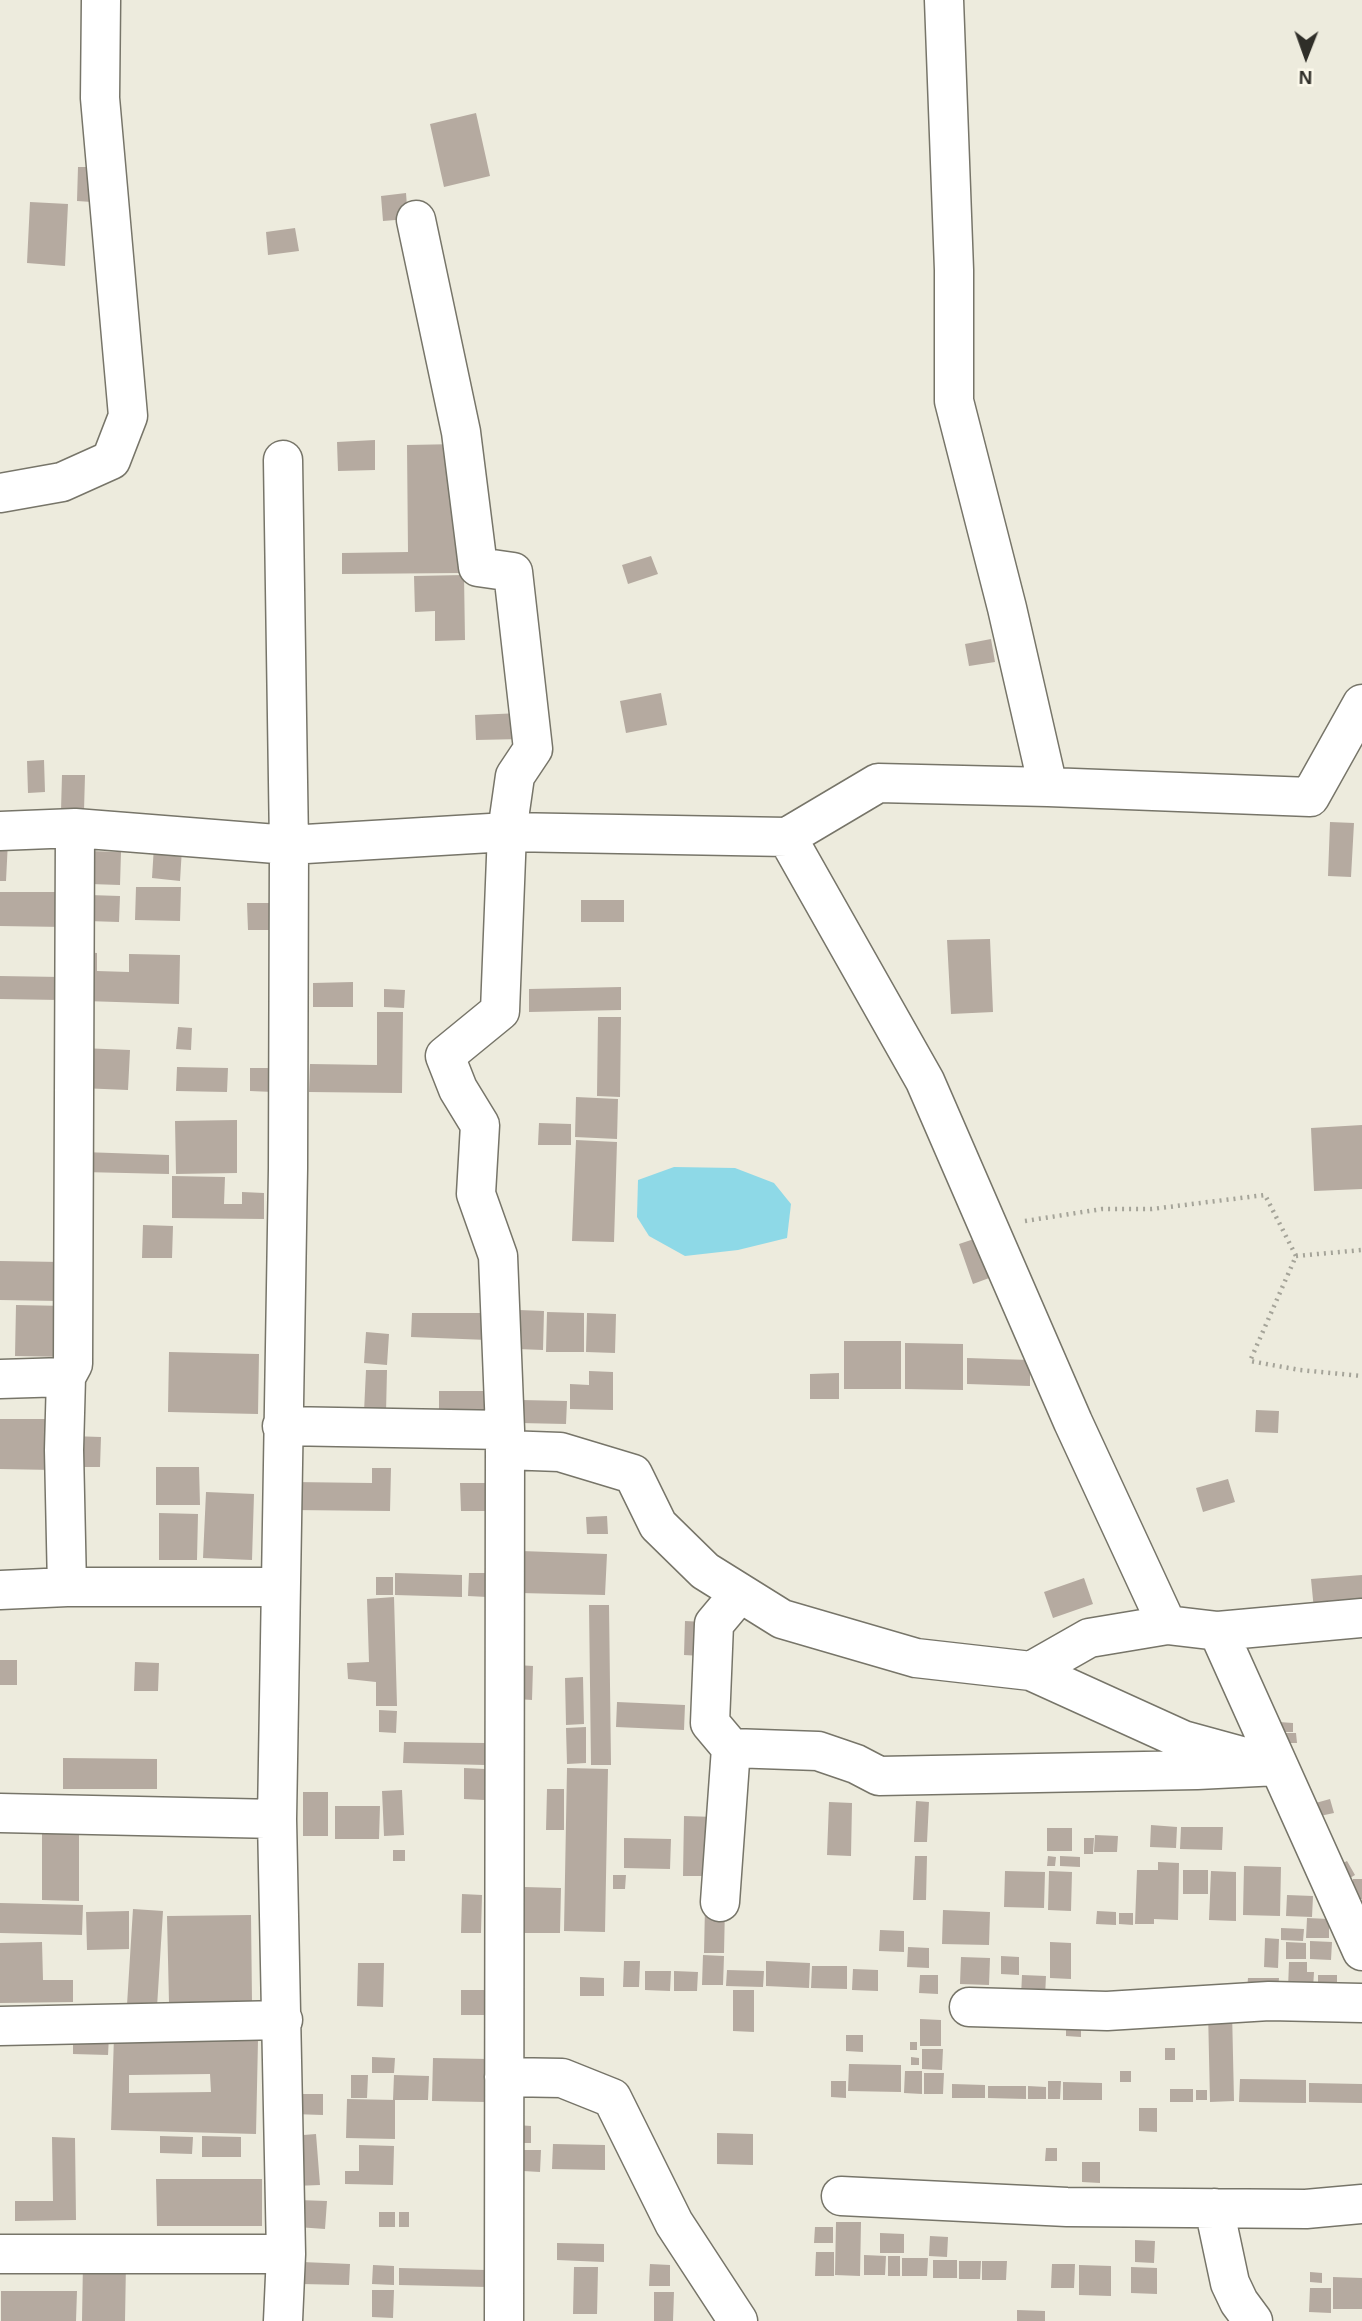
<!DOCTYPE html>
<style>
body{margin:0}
#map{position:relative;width:1362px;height:2321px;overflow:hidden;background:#edebdd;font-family:Helvetica,sans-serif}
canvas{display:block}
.north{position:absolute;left:1271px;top:21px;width:70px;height:70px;-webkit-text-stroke:5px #fbf8ea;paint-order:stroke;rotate:181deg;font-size:19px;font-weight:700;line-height:28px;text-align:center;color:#2f2e28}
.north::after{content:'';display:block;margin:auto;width:24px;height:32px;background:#2f2e28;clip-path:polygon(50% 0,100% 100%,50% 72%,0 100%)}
</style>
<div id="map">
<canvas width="1362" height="2321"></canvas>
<div class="north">N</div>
</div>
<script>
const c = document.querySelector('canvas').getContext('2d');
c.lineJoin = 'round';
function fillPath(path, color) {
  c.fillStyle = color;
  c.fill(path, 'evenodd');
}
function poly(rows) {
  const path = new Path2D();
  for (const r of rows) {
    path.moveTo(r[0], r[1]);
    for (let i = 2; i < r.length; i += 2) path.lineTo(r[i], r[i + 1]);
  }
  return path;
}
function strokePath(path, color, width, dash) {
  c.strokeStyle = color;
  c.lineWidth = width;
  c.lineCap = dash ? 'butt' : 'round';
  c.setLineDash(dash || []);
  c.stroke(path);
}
const water = poly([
 [674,1167,735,1168,774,1183,791,1204,787,1238,738,1250,685,1256,649,1236,637,1217,638,1180]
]);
const building = poly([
 [476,113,490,176,444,187,430,124],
 [78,167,92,167,92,202,77,201],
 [406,193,408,219,383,221,381,196],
 [30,202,68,204,65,266,27,263],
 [295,228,299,251,268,255,266,232],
 [375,440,375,470,338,471,337,442],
 [459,444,461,573,342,574,342,553,408,552,407,445],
 [651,556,658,574,628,584,622,565],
 [464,575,465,640,435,641,435,611,415,612,414,576],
 [991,639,995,662,969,666,965,644],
 [661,693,667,725,626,733,620,701],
 [521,713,522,739,476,740,475,715],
 [44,760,45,792,28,793,27,761],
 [62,775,85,775,84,811,61,811],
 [1330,822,1354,823,1351,877,1328,876],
 [0,840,8,841,6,881,0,881],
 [154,846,182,848,180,881,152,878],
 [90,851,121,852,120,885,90,884],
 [136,887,181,887,180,921,135,920],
 [0,892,64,892,64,927,0,926],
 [89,895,120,896,119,922,88,921],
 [581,900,624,900,624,922,581,922],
 [247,903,273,903,273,930,248,930],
 [990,939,993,1012,951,1014,947,940],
 [86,952,97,953,97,971,129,972,129,954,180,955,179,1004,85,1001],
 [0,976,61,977,60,1000,0,999],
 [353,982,353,1007,313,1007,313,983],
 [621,987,621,1010,529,1012,529,989],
 [384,989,405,990,404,1008,384,1007],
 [377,1012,403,1012,402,1093,309,1092,310,1064,377,1065],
 [598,1017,621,1017,620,1097,597,1096],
 [178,1027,192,1028,191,1050,176,1049],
 [81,1048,130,1050,128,1090,80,1088],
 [177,1067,228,1068,227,1092,176,1091],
 [250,1068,273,1068,273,1092,250,1091],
 [576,1097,618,1099,617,1139,575,1137],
 [237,1120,237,1173,176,1174,175,1121],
 [539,1123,571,1124,571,1145,538,1145],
 [1362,1125,1362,1189,1314,1191,1311,1128],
 [576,1140,617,1142,614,1242,572,1241],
 [83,1152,169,1155,169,1174,83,1172],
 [172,1176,225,1177,224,1204,242,1204,242,1192,264,1193,264,1219,172,1218],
 [143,1225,173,1226,172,1258,142,1258],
 [986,1235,1000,1274,973,1284,959,1244],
 [0,1261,61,1262,59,1301,0,1300],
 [16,1305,67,1306,66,1357,15,1356],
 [519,1310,544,1311,543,1350,518,1349],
 [547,1312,584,1313,584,1352,546,1352],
 [412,1313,489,1313,488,1340,411,1337],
 [587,1313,616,1314,615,1353,586,1352],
 [366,1332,389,1334,387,1365,364,1363],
 [844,1341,901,1341,901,1389,844,1389],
 [905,1343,963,1344,963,1390,905,1389],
 [169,1352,259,1354,258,1414,168,1412],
 [967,1358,1030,1360,1030,1386,967,1384],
 [366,1370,387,1370,386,1413,364,1412],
 [589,1371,613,1372,613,1410,570,1409,570,1384,589,1385],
 [839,1373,839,1399,810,1399,810,1374],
 [439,1391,489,1391,490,1414,439,1414],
 [521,1400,567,1401,566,1424,520,1423],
 [1256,1410,1279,1411,1278,1433,1255,1432],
 [0,1419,54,1419,54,1470,0,1469],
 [71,1436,101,1437,100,1467,70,1467],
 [156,1467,199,1467,200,1505,156,1505],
 [372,1468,391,1468,390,1511,292,1510,293,1482,372,1483],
 [1228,1479,1235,1502,1203,1512,1196,1488],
 [460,1483,487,1483,487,1511,461,1511],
 [206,1492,254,1494,252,1560,203,1558],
 [159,1513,198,1514,197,1560,159,1560],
 [607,1516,608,1534,587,1534,586,1517],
 [521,1551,607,1554,605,1595,520,1593],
 [395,1573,462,1575,462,1597,395,1595],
 [469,1573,487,1573,487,1597,468,1596],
 [1362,1575,1362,1606,1314,1610,1311,1579],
 [376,1577,393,1577,393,1595,376,1595],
 [1084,1578,1093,1604,1053,1618,1044,1592],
 [394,1597,397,1706,376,1706,376,1682,348,1679,347,1663,369,1662,367,1599],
 [589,1605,609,1605,611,1765,591,1765],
 [685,1621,704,1622,702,1656,684,1655],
 [0,1660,17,1660,17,1685,0,1685],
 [135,1662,159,1663,158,1691,134,1691],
 [517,1665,533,1666,532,1700,516,1699],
 [583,1677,584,1724,566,1725,565,1678],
 [617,1702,685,1705,684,1730,616,1727],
 [379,1710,397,1711,396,1733,379,1732],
 [1279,1722,1293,1723,1293,1732,1279,1732],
 [586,1727,586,1763,567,1764,566,1728],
 [1283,1733,1296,1733,1297,1743,1283,1743],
 [404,1742,485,1743,485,1765,403,1763],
 [63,1758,157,1759,157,1789,63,1789],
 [464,1768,485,1769,485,1800,464,1799],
 [567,1768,608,1769,605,1932,564,1931],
 [547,1789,564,1789,564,1830,546,1830],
 [402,1790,404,1835,384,1836,382,1791],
 [303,1792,328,1792,328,1836,303,1836],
 [1330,1799,1334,1813,1315,1817,1312,1804],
 [916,1801,929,1802,927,1842,914,1842],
 [829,1802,852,1803,851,1856,827,1855],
 [335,1806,380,1806,379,1839,335,1839],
 [684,1816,715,1817,713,1876,683,1876],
 [42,1821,79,1821,79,1901,42,1900],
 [1151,1825,1177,1827,1176,1848,1150,1847],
 [1181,1827,1223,1827,1222,1850,1180,1849],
 [1047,1828,1072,1828,1072,1851,1047,1851],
 [1095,1835,1118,1836,1117,1852,1094,1852],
 [624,1838,671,1839,670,1869,624,1868],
 [1084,1838,1094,1838,1093,1854,1084,1854],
 [393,1850,405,1850,405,1861,393,1861],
 [915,1856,927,1856,926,1900,913,1900],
 [1048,1856,1056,1857,1055,1866,1047,1866],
 [1060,1856,1080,1857,1080,1867,1060,1866],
 [1347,1861,1355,1875,1345,1881,1337,1866],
 [1158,1862,1179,1863,1178,1920,1154,1919,1154,1924,1135,1924,1137,1870,1158,1870],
 [1244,1866,1281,1867,1280,1916,1243,1915],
 [1183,1870,1208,1870,1208,1894,1183,1894],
 [1005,1871,1045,1872,1044,1908,1004,1907],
 [1049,1871,1072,1872,1071,1911,1048,1910],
 [1211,1871,1236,1872,1236,1921,1209,1920],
 [613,1875,626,1875,625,1889,613,1889],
 [1353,1879,1362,1879,1362,1899,1353,1899],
 [524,1887,561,1888,560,1933,524,1933],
 [462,1894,482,1895,481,1933,461,1933],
 [1287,1895,1313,1896,1312,1917,1286,1916],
 [0,1903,83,1905,82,1935,0,1933],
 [705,1907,725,1907,724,1953,704,1953],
 [133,1909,163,1911,157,2007,127,2005],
 [943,1910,990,1912,989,1945,942,1944],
 [129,1911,129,1949,87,1950,86,1912],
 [1097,1911,1116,1912,1116,1925,1096,1924],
 [1119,1913,1133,1913,1133,1925,1119,1924],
 [251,1915,252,2002,169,2003,167,1916],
 [1307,1918,1329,1919,1329,1938,1306,1938],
 [1281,1928,1304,1929,1303,1941,1281,1940],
 [880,1930,904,1931,904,1952,879,1951],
 [1265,1938,1279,1939,1278,1968,1264,1967],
 [1310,1941,1332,1942,1331,1960,1310,1959],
 [42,1942,43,1980,73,1980,73,2002,0,2003,0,1943],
 [1050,1942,1071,1943,1071,1979,1050,1978],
 [1286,1942,1306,1943,1306,1959,1286,1959],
 [908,1947,929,1948,929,1968,907,1967],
 [703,1955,724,1956,723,1985,702,1985],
 [1001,1956,1019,1957,1019,1975,1001,1974],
 [961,1957,990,1958,989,1985,960,1984],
 [624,1961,640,1961,639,1987,623,1987],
 [766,1961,810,1963,809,1988,766,1986],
 [1289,1962,1307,1962,1307,1972,1314,1972,1313,1989,1288,1989],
 [358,1963,384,1963,383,2007,357,2006],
 [812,1966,847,1966,847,1989,811,1988],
 [853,1969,878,1970,878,1991,852,1990],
 [727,1970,764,1971,763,1987,726,1986],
 [645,1971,671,1971,670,1991,645,1990],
 [674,1971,698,1972,697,1991,674,1991],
 [920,1975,938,1975,938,1994,919,1993],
 [1022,1975,1046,1976,1045,1997,1021,1996],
 [1318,1975,1337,1975,1337,1996,1318,1995],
 [580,1977,604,1978,604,1996,580,1996],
 [1248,1978,1279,1978,1278,1991,1247,1991],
 [461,1990,484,1990,484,2015,461,2015],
 [733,1990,754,1990,754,2032,733,2031],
 [1208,2010,1232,2010,1234,2101,1210,2102],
 [920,2019,941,2020,941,2046,920,2046],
 [1066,2024,1081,2025,1081,2037,1066,2036],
 [846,2035,863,2035,863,2052,846,2051],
 [73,2036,109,2036,108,2055,73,2054],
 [114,2036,258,2040,256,2134,111,2130],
 [210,2074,211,2092,129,2093,129,2075],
 [910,2042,917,2042,917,2050,910,2050],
 [1165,2048,1175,2048,1175,2060,1165,2060],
 [922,2049,943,2049,942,2070,922,2069],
 [372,2057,395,2058,394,2073,372,2073],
 [911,2057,919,2058,919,2065,911,2065],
 [433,2058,488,2059,487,2102,432,2101],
 [849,2064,901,2065,901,2092,848,2091],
 [905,2071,922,2071,922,2094,904,2093],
 [1120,2071,1131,2071,1131,2082,1120,2082],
 [924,2073,944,2073,943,2094,924,2094],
 [351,2075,368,2075,367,2098,351,2098],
 [394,2075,429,2076,428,2100,393,2100],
 [1240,2079,1306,2080,1306,2103,1239,2102],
 [831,2081,846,2081,846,2098,831,2097],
 [1048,2081,1061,2081,1060,2099,1048,2099],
 [1063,2082,1102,2083,1102,2100,1063,2100],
 [1309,2083,1362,2084,1362,2103,1309,2102],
 [952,2084,985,2085,985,2098,952,2098],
 [988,2086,1026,2086,1026,2099,988,2098],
 [1028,2086,1046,2087,1046,2099,1028,2099],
 [1170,2089,1193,2089,1193,2102,1170,2102],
 [1196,2090,1207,2090,1207,2100,1196,2100],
 [293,2094,323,2094,323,2115,292,2114],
 [347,2099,395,2100,395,2139,346,2138],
 [1139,2108,1157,2108,1157,2132,1139,2131],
 [517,2125,531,2126,531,2143,517,2143],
 [717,2133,753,2134,753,2165,717,2164],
 [316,2134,320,2185,294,2186,291,2136],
 [160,2136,193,2137,192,2154,160,2153],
 [202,2136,241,2137,241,2157,202,2157],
 [52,2137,75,2138,76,2220,15,2221,15,2201,53,2201],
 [553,2144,605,2145,605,2170,552,2169],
 [359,2145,394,2146,393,2185,345,2184,345,2171,359,2171],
 [1046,2148,1057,2148,1057,2161,1045,2161],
 [524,2150,541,2150,540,2172,523,2171],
 [1082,2162,1100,2162,1100,2183,1082,2182],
 [156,2179,262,2179,262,2226,157,2226],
 [298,2200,327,2201,325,2229,297,2227],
 [379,2212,395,2212,395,2227,379,2227],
 [399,2212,409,2212,409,2227,399,2227],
 [836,2222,861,2222,860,2276,835,2275],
 [815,2227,833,2227,833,2243,814,2243],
 [880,2233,904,2234,904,2253,880,2253],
 [930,2236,948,2237,947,2257,929,2256],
 [1135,2240,1155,2241,1154,2263,1135,2262],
 [557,2243,604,2244,604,2262,557,2260],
 [816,2252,834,2252,834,2276,815,2276],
 [864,2255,886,2256,885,2275,864,2275],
 [888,2256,900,2256,900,2276,888,2276],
 [902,2258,928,2258,927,2276,902,2276],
 [933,2260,957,2260,957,2278,933,2278],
 [83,2261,126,2262,125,2321,82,2321],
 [959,2261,981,2261,980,2279,959,2279],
 [982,2261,1007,2261,1006,2280,982,2280],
 [302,2262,350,2264,349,2285,301,2284],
 [650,2264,670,2265,670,2286,649,2286],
 [1052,2264,1075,2264,1074,2288,1051,2288],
 [373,2265,394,2266,394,2285,372,2284],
 [1079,2265,1111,2266,1111,2296,1079,2295],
 [574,2267,598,2267,597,2314,573,2314],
 [1131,2267,1157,2268,1157,2294,1131,2293],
 [399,2268,487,2270,487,2287,399,2285],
 [1310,2272,1322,2273,1322,2283,1310,2282],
 [1333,2277,1362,2278,1362,2309,1333,2309],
 [1310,2288,1331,2288,1331,2313,1309,2312],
 [372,2290,394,2290,393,2318,372,2317],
 [1,2291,77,2291,76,2321,1,2321],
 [654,2292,674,2292,673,2321,654,2321],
 [1017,2310,1045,2311,1045,2321,1017,2321]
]);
const path = poly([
 [1025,1221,1102,1209,1152,1209,1265,1195,1296,1256,1250,1361,1300,1370,1362,1376],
 [1296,1256,1362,1250]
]);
const minor = poly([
 [944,0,954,270,954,401,1007,608,1048,787],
 [416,220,461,432,478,567,513,572,533,749,515,776,507,832,500,1011,445,1056,458,1089,480,1125,476,1194,498,1256,505,1430,504,2321],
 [283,460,289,845,288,1169,277,1819,286,2254,283,2321],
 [0,493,62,482,111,460,128,416,100,98,101,0],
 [0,831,75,828,289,845,507,832,787,837,878,783,1048,787,1310,797,1362,704],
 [787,837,925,1081,1073,1422,1167,1625,1218,1631,1362,1951],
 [0,1379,66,1377],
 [282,1426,505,1430],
 [505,1450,560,1452,633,1474,658,1525,705,1571,782,1619,916,1658,1031,1671,1183,1740,1278,1766,1197,1770,879,1776,856,1764,818,1751,731,1748],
 [67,1587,64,1450,66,1377,73,1364,75,828],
 [0,1590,67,1587,279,1587],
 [1218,1631,1362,1618],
 [1031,1671,1089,1638,1167,1625],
 [0,1813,277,1819],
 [720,1902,731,1748,710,1723,714,1624,740,1593],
 [969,2007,1107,2011,1269,2001,1362,2003],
 [0,2026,283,2020],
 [504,2077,562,2078,612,2098,674,2223,738,2321],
 [841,2196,1067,2207,1306,2209,1362,2204],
 [1214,2208,1230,2283,1239,2302,1253,2321],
 [0,2254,286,2254]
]);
fillPath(water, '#8ed9e7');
fillPath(building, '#b5aaa0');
strokePath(minor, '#777569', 41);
strokePath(path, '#a5a499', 4.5, [2, 5]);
strokePath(minor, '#fff', 38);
</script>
